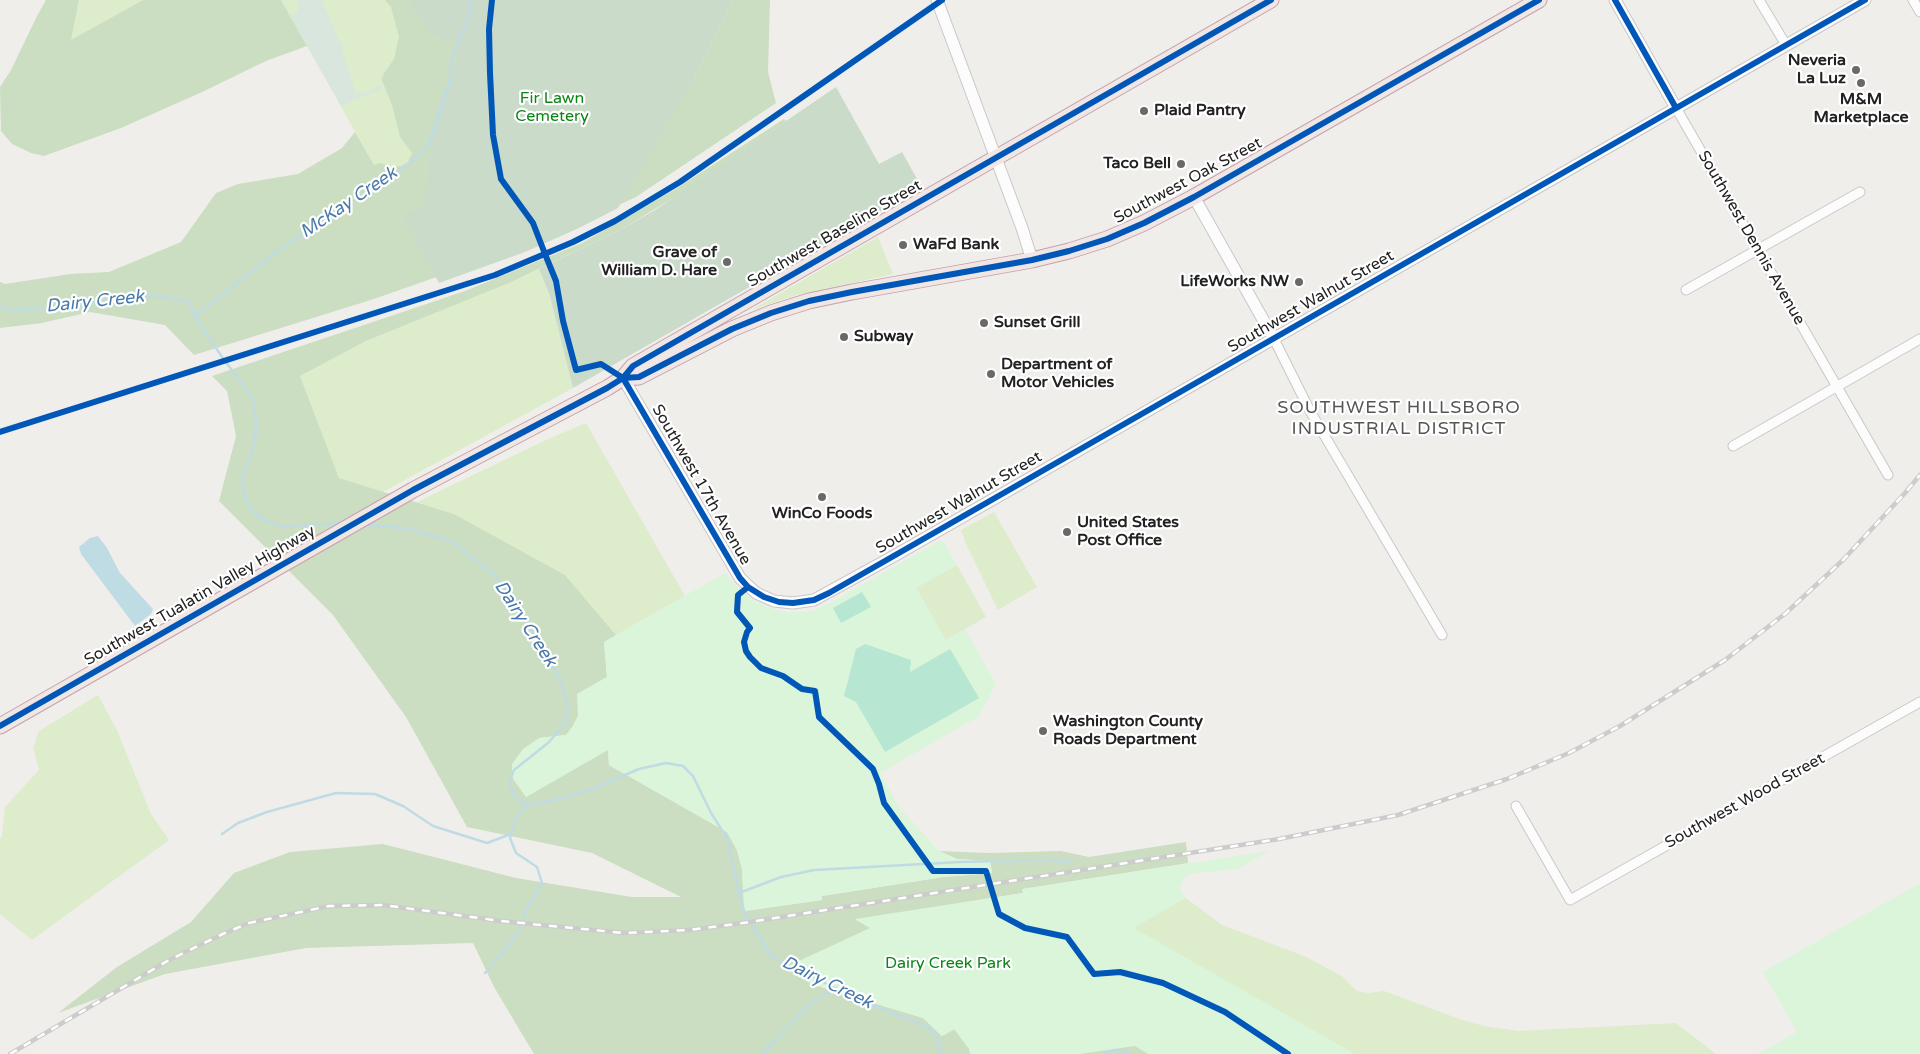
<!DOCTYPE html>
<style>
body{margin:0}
canvas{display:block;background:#f0eeeb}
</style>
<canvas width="1920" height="1054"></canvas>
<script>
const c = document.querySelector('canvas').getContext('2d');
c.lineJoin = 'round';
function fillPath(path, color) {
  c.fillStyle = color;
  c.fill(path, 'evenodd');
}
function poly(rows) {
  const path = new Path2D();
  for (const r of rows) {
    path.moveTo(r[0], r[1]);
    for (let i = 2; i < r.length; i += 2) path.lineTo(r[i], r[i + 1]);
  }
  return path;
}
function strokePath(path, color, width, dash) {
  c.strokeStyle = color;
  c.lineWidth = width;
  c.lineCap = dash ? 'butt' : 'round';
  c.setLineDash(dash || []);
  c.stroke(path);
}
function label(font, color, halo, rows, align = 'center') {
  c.font = font + ' "Varela Round",sans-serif';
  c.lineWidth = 4.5;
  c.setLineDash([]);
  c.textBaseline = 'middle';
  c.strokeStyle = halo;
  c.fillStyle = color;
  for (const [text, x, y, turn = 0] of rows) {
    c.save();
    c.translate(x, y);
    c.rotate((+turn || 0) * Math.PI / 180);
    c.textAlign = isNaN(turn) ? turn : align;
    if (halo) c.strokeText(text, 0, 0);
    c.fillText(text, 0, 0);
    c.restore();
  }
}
const grass = poly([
 [79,0,143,0,70,41],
 [281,0,413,0,431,33,403,217],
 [878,237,893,274,797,295,751,310],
 [539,269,550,296,573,388,383,492,339,478,300,376,366,341,509,283],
 [586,423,685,596,616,635,565,575,454,514,417,502,548,439],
 [994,512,1037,587,998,610,966,544,961,530],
 [957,565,986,617,946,640,916,588],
 [98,695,117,730,151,814,169,840,32,940,0,914,0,839,2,836,5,807,39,770,33,747,39,731],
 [1177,884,1180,898,1186,898,1222,925,1304,956,1342,976,1357,991,1368,993,1384,991,1462,1020,1484,1026,1518,1031,1676,1023,1716,1054,1180,1054,1098,948]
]);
const forest = poly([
 [46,0,79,0,71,40,143,0,281,0,307,46,266,61,200,93,121,128,44,156,31,153,12,144,1,131,0,87,11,70,37,16],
 [385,0,514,0,693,80,733,0,770,0,768,72,776,103,636,197,547,238,374,299,194,355,165,325,90,312,42,323,0,328,0,282,5,284,70,274,109,272,181,242,216,193,238,184,298,174,342,148,355,132,374,165,380,163,393,167,401,166,408,162,412,153,400,137,392,105,382,80,383,75,394,59,399,37,391,7],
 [784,119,786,121,686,190,622,229,509,283,366,341,300,376,339,478,454,514,565,575,616,635,604,642,607,677,578,694,578,716,573,726,566,735,539,738,512,777,526,797,608,749,609,765,727,832,737,850,742,869,745,911,822,900,822,896,943,877,992,873,990,861,957,859,939,851,988,853,1061,851,1089,857,1186,842,1188,863,1023,889,1023,893,856,920,871,928,811,984,923,1018,942,1036,1098,948,1180,1054,534,1054,494,987,473,943,306,948,165,974,58,1013,117,967,191,922,234,873,290,852,383,844,516,878,632,897,681,897,592,853,467,827,406,717,333,615,219,501,236,436,227,391,212,376,465,291,582,243,674,190]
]);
const wetland = poly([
 [298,0,322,0,338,39,343,47,343,53,356,94,368,92,379,86,381,86,381,89,341,106,289,13,293,15,298,12]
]);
const cemetery = poly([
 [413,0,733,0,693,80,618,208,579,228,525,252,439,283,403,217,425,204,434,119,460,52,457,44,431,33,411,4],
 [836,87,879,164,902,152,922,188,573,388,550,296,539,269,622,229,655,210]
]);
const park = poly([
 [939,541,944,543,957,565,916,588,946,640,965,629,996,684,978,717,880,773,900,808,939,851,957,859,990,861,992,873,943,877,822,896,822,900,744,911,742,869,737,850,727,832,609,765,608,750,526,797,512,777,512,764,523,749,539,738,566,735,573,726,578,716,577,694,607,677,604,642,725,573,741,591,758,603,776,610,789,612,811,611,832,602],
 [1270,851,1237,869,1189,874,1184,878,1180,887,1182,893,1186,898,1134,928,1355,1054,1148,1054,1135,1046,1080,1054,970,1054,969,1049,954,1029,942,1036,923,1018,811,984,788,966,870,928,855,919,1023,893,1022,889],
 [1920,883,1920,1054,1758,1054,1797,1032,1763,972]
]);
const pitch = poly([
 [862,592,871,607,841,623,833,608],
 [865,644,911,660,910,672,950,649,979,698,885,752,856,702,844,696,856,649]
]);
const water = poly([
 [98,536,107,548,120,573,153,609,151,614,135,626,81,554,79,547,90,538]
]);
const stream = poly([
 [0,307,13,310,62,308,145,295,189,301,195,316,222,357,253,398,256,419,255,442,242,479,244,495,251,509,263,520,284,527,342,523],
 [195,316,286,245,351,201,384,183,408,165,429,144,450,81,452,57,470,13,471,0],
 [365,525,404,528,451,541,493,574,512,597,546,652,562,684,568,707,564,725,548,743,514,770,510,781,512,791,518,800,529,805,551,801,590,790,639,769,666,763,683,766,693,776,711,813,727,838,739,893,745,914,771,956,855,998,925,1026,935,1033,942,1054],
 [222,834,238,823,267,812,336,793,375,794,403,806,433,826,487,843,511,834],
 [739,893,781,877,814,870,960,862,1045,860,1071,862],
 [485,973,516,936,527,908,542,883,537,867,516,853,510,838,515,819,527,804],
 [762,1054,811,1003,836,988],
 [1103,1054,1115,1050,1126,1051,1130,1054]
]);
const minor = poly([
 [1759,0,1786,45],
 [1913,0,1920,12],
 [1676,108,1888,475],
 [1686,290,1860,192],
 [1274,339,1310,411,1442,635],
 [1733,446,1920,339],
 [1516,806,1570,900,1920,702]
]);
const tertiary = poly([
 [937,0,1022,228,1032,260],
 [1615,0,1676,108],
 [1194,197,1274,339],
 [623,378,740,578,756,593,774,601,793,603,814,600,894,556,1865,0]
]);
const trunk = poly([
 [623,378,639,377,732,329,771,313,809,301,852,292,1032,260,1069,251,1107,239,1144,223,1194,197,1539,0],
 [0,726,413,490,607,388,623,378,633,366,1271,0]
]);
const rail = poly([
 [10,1054,169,960,225,933,249,923,329,906,383,905,501,921,624,933,689,930,743,923,1279,839,1398,815,1507,779,1569,753,1620,726,1725,660,1786,613,1843,560,1905,493,1920,475]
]);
const cycleway = poly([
 [492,0,489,29,490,73,493,135,501,179,533,223,545,254,556,281,563,321,576,370,601,364,623,378,740,578,748,587,764,597,779,602,793,603,814,600,829,593,1865,0],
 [1615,0,1676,108],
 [623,378,639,377,732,329,771,313,809,301,852,292,1032,260,1069,251,1107,239,1144,223,1194,197,1539,0],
 [0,432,495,275,573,242,615,221,680,182,942,0],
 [748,587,738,595,737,612,750,628,747,632,744,642,746,651,750,657,761,668,783,676,802,689,815,691,819,717,873,769,879,784,884,803,933,871,986,871,999,914,1025,928,1067,937,1094,974,1120,972,1163,983,1225,1012,1288,1054],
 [0,726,413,490,607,388,623,378,633,366,1271,0]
]);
const markers = [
 [1856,70,5,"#6a6968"],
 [1861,83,5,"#6a6968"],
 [1144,111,5,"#6a6968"],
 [1181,164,5,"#6a6968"],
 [903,245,5,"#6a6968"],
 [727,262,5,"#6a6968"],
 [1299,282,5,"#6a6968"],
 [984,323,5,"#6a6968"],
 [844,337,5,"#6a6968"],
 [991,374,5,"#6a6968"],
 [822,497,5,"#6a6968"],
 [1067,532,5,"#6a6968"],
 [1043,731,5,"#6a6968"]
];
const poiNames = [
 ["Neveria",1846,61,"right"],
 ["La Luz",1846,79,"right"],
 ["M&M",1861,100,"center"],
 ["Marketplace",1861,118,"center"],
 ["Plaid Pantry",1154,111],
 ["Taco Bell",1171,164,"right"],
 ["WaFd Bank",913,245],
 ["Grave of",717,253,"right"],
 ["William D. Hare",717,271,"right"],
 ["LifeWorks NW",1289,282,"right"],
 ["Sunset Grill",994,323],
 ["Subway",854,337],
 ["Department of",1001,365],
 ["Motor Vehicles",1001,383],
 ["WinCo Foods",822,514,"center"],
 ["United States",1077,523],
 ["Post Office",1077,541],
 ["Washington County",1053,722],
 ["Roads Department",1053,740]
];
const parkNames = [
 ["Fir Lawn",552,99],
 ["Cemetery",552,117],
 ["Dairy Creek Park",948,964]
];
const streetNames = [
 ["Southwest Oak Street",1188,181,-28],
 ["Southwest Baseline Street",835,234,-30],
 ["Southwest Dennis Avenue",1751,238,60],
 ["Southwest Walnut Street",1311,302,-30],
 ["Southwest 17th Avenue",701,485,60],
 ["Southwest Walnut Street",959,503,-30],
 ["Southwest Tualatin Valley Highway",200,596,-30],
 ["Southwest Wood Street",1745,801,-29]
];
const waterNames = [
 ["McKay Creek",349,203,-34],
 ["Dairy Creek",95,302,-6],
 ["Dairy Creek",525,624,57],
 ["Dairy Creek",827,983,26]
];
const neighbourhoodNames = [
 ["SOUTHWEST HILLSBORO",1399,408],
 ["INDUSTRIAL DISTRICT",1399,429]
];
fillPath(grass, '#ddeccb');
fillPath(forest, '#cbdec1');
fillPath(wetland, '#d9e6de');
fillPath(cemetery, '#cadbca');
fillPath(park, '#daf5da');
fillPath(pitch, '#b7e6d2');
fillPath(water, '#bfdbe3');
strokePath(stream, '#bfdbe3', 2.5);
strokePath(minor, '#c9c8c7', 11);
strokePath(tertiary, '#c9c8c7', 13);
strokePath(trunk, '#c5a2ac', 17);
strokePath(minor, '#fdfcfc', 9);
strokePath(tertiary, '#fdfcfc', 11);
strokePath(trunk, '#f0e6e4', 15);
strokePath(rail, '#ccc', 4.5);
strokePath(rail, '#fff', 2.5, [8]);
strokePath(cycleway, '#0057b8', 6);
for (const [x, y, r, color] of markers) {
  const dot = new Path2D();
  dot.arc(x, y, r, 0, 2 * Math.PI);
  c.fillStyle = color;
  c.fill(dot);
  strokePath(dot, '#fff', 2);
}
label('bold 16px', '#222', '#fff', poiNames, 'left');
label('16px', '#0c8416', '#fff', parkNames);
label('16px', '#222', '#fff', streetNames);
label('italic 18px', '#4a7aab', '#fff', waterNames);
c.letterSpacing = '1px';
label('18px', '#555', '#fff', neighbourhoodNames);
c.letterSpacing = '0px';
</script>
